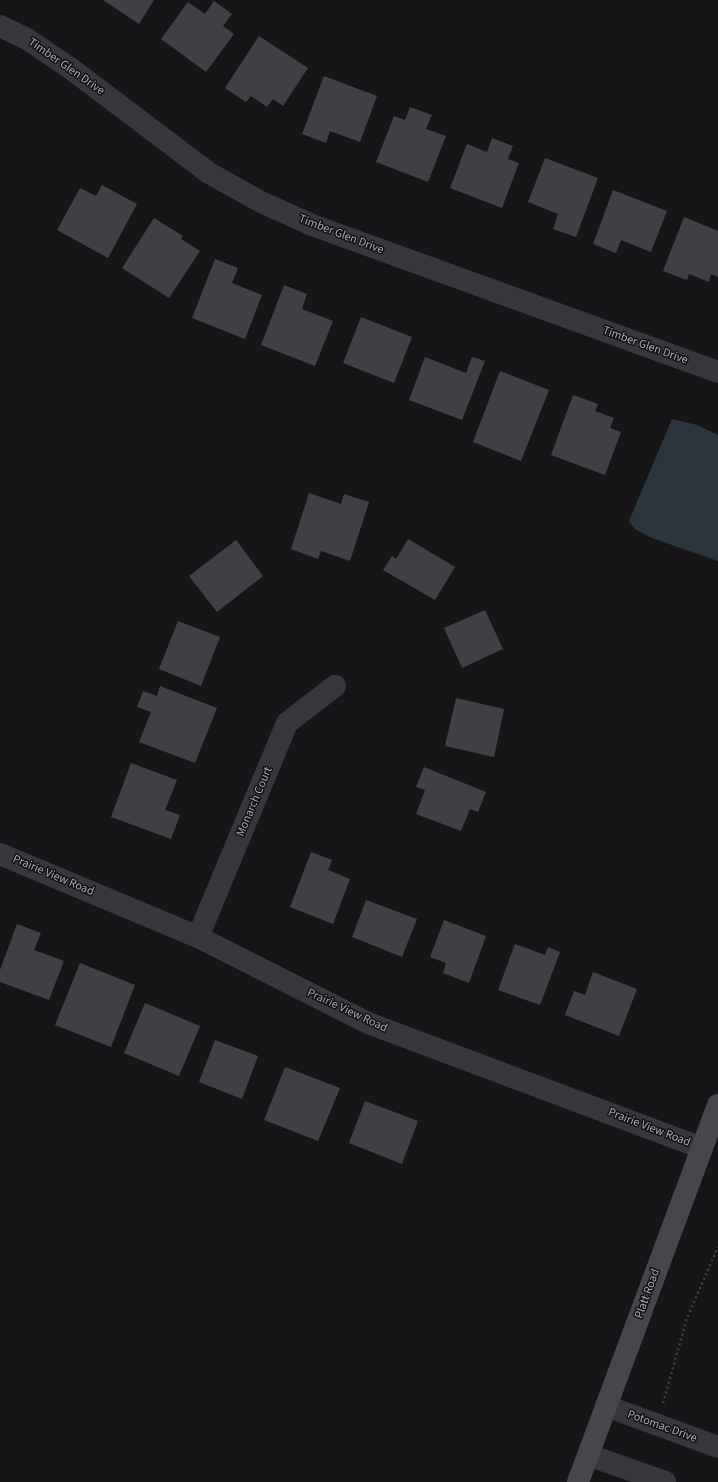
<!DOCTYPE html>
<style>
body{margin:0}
canvas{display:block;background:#161618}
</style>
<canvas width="718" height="1482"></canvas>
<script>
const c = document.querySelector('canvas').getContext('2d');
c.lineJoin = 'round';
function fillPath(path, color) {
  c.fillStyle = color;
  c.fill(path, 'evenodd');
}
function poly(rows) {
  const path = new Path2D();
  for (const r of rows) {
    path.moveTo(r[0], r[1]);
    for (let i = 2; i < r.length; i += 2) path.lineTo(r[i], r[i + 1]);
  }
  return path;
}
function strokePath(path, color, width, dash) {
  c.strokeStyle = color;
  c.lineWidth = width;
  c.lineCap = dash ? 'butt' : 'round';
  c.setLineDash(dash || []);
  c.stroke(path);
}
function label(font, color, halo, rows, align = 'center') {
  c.font = font + ' "Source Sans 3",sans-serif';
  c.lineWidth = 3;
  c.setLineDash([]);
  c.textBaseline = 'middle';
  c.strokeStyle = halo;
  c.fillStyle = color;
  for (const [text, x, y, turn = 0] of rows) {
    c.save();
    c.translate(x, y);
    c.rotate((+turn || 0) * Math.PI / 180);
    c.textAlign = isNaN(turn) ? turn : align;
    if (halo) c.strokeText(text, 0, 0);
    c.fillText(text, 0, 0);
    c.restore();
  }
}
const water = poly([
 [672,419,697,425,718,435,718,561,652,538,635,529,629,521]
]);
const building = poly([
 [103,0,154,0,139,24],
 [214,1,232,14,223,26,234,34,206,72,161,39,188,2,205,14],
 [259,36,308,68,283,106,273,99,267,107,251,96,246,102,225,88],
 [324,76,377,96,360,142,330,131,326,143,302,134],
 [410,107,432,115,426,129,446,136,428,182,376,162,394,116,405,120],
 [492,138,513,146,508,159,519,163,502,208,450,188,467,144,487,152],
 [545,158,598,178,576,237,553,229,558,214,528,202],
 [102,185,137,204,108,258,57,230,80,188,96,196],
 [613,190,667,211,651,252,621,240,616,253,593,244],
 [684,217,718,231,718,277,711,274,709,282,689,274,687,280,663,271],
 [154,218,183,236,181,239,200,251,169,298,122,268],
 [215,259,238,268,232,283,262,295,245,339,192,318],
 [284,285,307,294,302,309,333,321,315,366,261,345],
 [361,317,412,337,394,383,343,363],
 [425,357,466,373,472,357,485,361,462,420,409,400],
 [500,371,549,390,521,461,473,442],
 [573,395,598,404,595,411,614,418,610,428,621,432,605,475,551,455],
 [309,493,341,504,344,494,369,502,350,561,321,551,318,559,291,549],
 [408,539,455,567,435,600,383,570,392,556,396,559],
 [236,540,263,576,217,612,189,576],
 [485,610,503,649,462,668,444,628],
 [178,621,220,637,201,686,159,669],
 [160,686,217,708,195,763,139,742,151,712,137,707,143,691,157,696],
 [456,698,504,709,494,757,445,746],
 [131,763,177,780,165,810,180,815,171,839,111,817],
 [424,767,486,792,478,812,470,809,461,831,416,814,425,790,416,787],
 [311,852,332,860,328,870,350,879,333,924,290,907],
 [366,900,417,919,402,957,352,937],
 [444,920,486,936,469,983,443,973,446,963,430,957],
 [17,924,41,933,34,950,64,961,49,1000,0,982,0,970],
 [515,944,545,955,548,947,560,952,540,1005,498,990],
 [80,963,135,985,111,1047,55,1025],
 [593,972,637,989,619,1036,565,1015,574,991,585,995],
 [145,1003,200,1026,179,1076,124,1053],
 [215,1040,258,1056,242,1099,199,1082],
 [285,1067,340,1088,318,1141,264,1120],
 [365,1101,418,1121,402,1164,349,1143]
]);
const path = poly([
 [663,1403,687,1318,718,1247]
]);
const street = poly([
 [0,26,27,39,70,68,209,173,261,202,312,225,718,372],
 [0,854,198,937,368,1023,702,1148],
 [198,937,287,723,335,686],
 [606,1406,718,1447],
 [588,1455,665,1482]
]);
const secondary = poly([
 [578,1482,718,1105]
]);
const streetNames = [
 ["Timber Glen Drive",66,67,35],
 ["Timber Glen Drive",341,235,21],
 ["Timber Glen Drive",645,346,20],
 ["Monarch Court",255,802,-67],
 ["Prairie View Road",53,876,23],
 ["Prairie View Road",347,1011,25],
 ["Prairie View Road",649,1128,21],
 ["Platt Road",648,1294,-70],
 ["Potomac Drive",662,1427,20]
];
fillPath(water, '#2c353c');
fillPath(building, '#404145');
strokePath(path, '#3d3f44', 2.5, [2, 3]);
strokePath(street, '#37383d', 22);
strokePath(secondary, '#45474d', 22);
label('12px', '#a8adb8', '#111113', streetNames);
</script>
